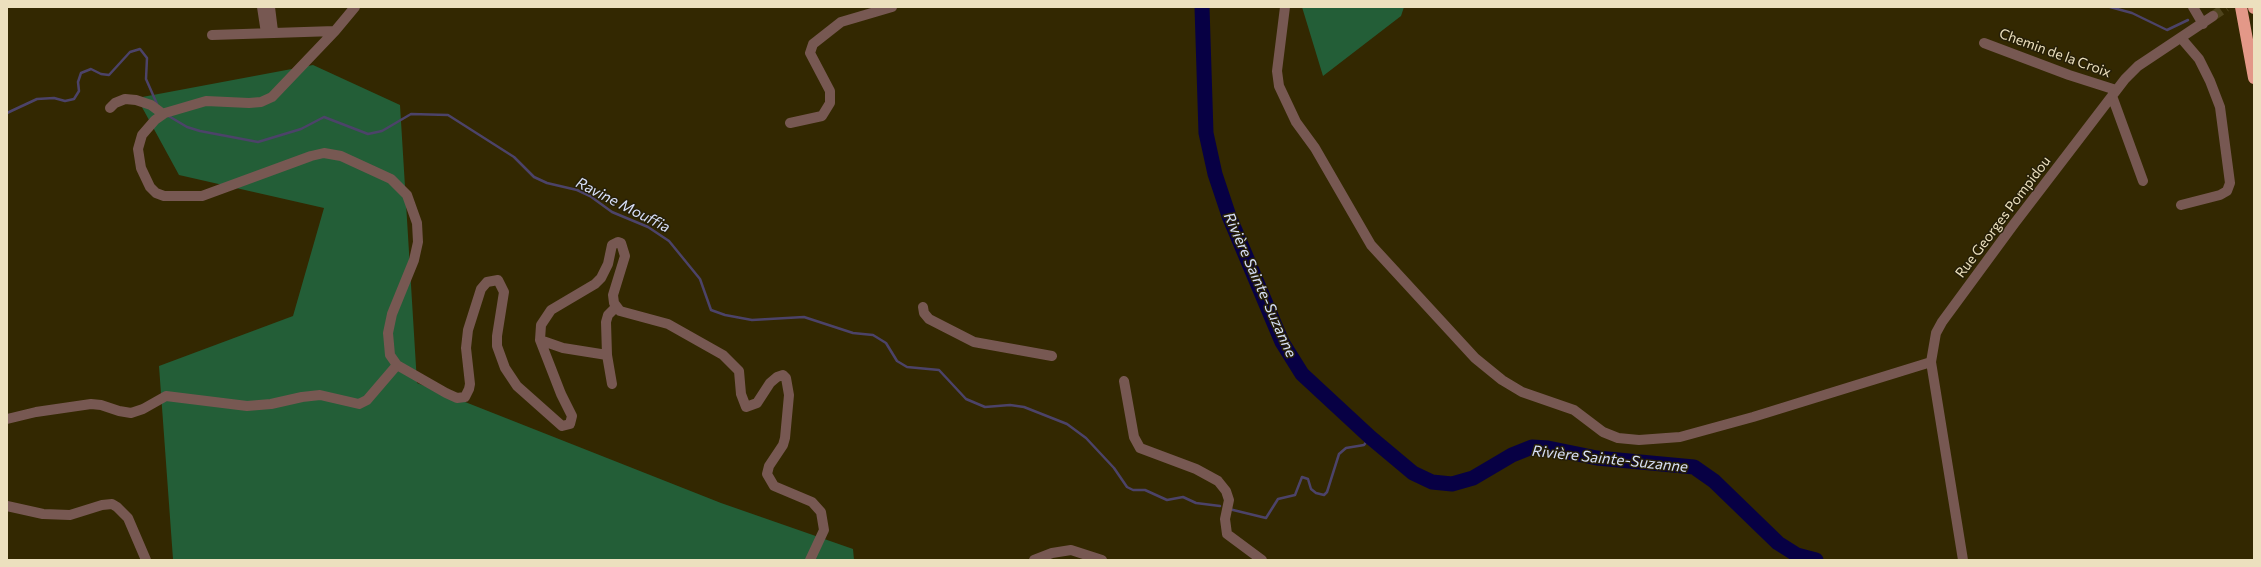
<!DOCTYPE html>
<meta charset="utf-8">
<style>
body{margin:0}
#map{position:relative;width:2261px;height:567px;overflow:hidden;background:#332801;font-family:Commissioner,sans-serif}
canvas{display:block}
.frame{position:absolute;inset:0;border:8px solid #ece0be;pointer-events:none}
</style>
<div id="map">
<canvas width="2261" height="567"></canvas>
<div class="frame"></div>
</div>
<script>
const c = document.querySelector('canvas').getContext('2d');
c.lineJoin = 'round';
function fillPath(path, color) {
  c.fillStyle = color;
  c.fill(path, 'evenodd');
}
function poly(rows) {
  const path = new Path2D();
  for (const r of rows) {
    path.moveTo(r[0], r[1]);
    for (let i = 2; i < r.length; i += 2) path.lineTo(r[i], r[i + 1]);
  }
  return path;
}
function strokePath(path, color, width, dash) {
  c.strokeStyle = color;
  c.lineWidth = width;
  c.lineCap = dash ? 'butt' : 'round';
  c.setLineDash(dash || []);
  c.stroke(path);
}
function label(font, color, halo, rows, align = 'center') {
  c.font = font + ' Commissioner,sans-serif';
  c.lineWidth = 3;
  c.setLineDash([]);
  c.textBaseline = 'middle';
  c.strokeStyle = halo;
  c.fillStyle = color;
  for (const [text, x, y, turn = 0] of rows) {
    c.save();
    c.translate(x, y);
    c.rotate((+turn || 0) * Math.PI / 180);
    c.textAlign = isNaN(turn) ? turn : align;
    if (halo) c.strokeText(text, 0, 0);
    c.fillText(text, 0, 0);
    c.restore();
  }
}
const forest = poly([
 [1302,7,1404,7,1401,16,1323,76],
 [313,65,400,105,417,383,721,503,853,549,854,560,173,559,159,366,293,316,324,208,179,175,137,98]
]);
const stream = poly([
 [2110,7,2132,13,2167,30,2188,20],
 [7,113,37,99,54,98,65,101,74,99,79,91,78,82,81,73,91,69,101,74,109,75,130,52,140,49,147,58,146,79,157,104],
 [167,115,187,127,200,131,258,142,301,129,324,117,368,134,382,131,411,114,448,115,514,157,534,177,547,183,577,190,590,196,612,212,648,227,669,241,700,279,711,310,725,315,752,320,804,317,853,333,873,335,886,343,897,361,907,367,939,370,966,399,985,407,1010,405,1024,407,1067,424,1086,438,1114,468,1127,487,1133,490,1145,490,1167,500,1183,497,1196,503,1220,506],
 [1229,509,1266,518,1278,499,1295,495,1302,477,1308,479,1311,489,1316,493,1324,495,1327,492,1339,454,1346,448,1364,445,1370,437]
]);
const river = poly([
 [1202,7,1206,133,1215,174,1229,216,1282,342,1302,374,1370,437,1413,473,1432,482,1452,484,1473,478,1512,455,1532,447,1548,448,1597,458,1694,467,1714,481,1778,543,1797,555,1816,560]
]);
const streetTunnel = poly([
 [2213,16,2226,7]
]);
const street = poly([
 [262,7,266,33],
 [270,7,273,31],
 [355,7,335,31,272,97,261,102,249,103,206,101,165,113,155,120,142,135,138,149,141,168,150,187,156,193,164,196,202,196,311,156,324,153,341,156,391,179,407,195,417,223,418,242,414,260,392,314,388,333,390,355,397,365,446,393,457,398,465,397,469,389,470,384,466,348,468,330,481,289,487,282,498,280,504,292,497,336,497,346,505,368,517,386,562,426,570,424,572,416,561,394,540,340,541,325,551,310,595,284,601,278,608,264,612,245,618,242,621,243,625,256,613,295,614,303,620,311,668,324,723,355,739,371,741,394,746,407,757,403,770,383,777,377,783,375,786,378,789,395,785,438,783,445,769,466,767,474,774,486,812,502,821,512,824,530,810,560],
 [1285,7,1277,71,1279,86,1296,122,1315,148,1371,245,1475,358,1502,380,1522,392,1574,410,1603,432,1618,438,1639,440,1680,437,1753,417,1931,362],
 [2193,7,2203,24],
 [212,35,335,31],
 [2181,38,2199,59,2210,81,2220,107,2230,183,2227,191,2220,195,2181,205],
 [1984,43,2069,75,2116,90],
 [2112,96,2143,181],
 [110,108,115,103,125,99,136,100,151,105,163,114],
 [790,123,822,116,830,103,830,91,810,53,813,44,841,22,892,7],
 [923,307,924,313,929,319,974,342,1052,356],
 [540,340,563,348,607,355],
 [1124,381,1134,437,1140,448,1196,469,1218,481,1226,491,1229,500,1225,519,1227,534,1262,560],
 [612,384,607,355,606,322,608,315,616,307],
 [7,419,36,412,91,404,101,405,119,411,131,413,143,409,166,396,247,406,271,404,302,397,320,395,359,404,367,400,397,365],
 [7,506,43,514,70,515,102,505,112,504,117,507,128,518,146,560],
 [1034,560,1052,553,1071,550,1102,560],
 [1963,560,1931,362,1936,333,1942,322,2014,224,2125,79,2138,66,2213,16]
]);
const highway = poly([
 [2241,7,2254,78],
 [2254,7,2254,8]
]);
const streetNames = [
 ["Chemin de la Croix",2055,53,20],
 ["Rue Georges Pompidou",2003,217,-53]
];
const waterNames = [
 ["Ravine Mouffia",623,205,27],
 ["Rivière Sainte-Suzanne",1260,285,66],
 ["Rivière Sainte-Suzanne",1610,459,6]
];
fillPath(forest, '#235e37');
strokePath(stream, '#4c4369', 2.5);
strokePath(river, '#070044', 15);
strokePath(streetTunnel, '#4f441d', 10, [10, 5]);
strokePath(street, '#775852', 10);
strokePath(highway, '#e39888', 12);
label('14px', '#ece0be', '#261f08', streetNames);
label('italic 15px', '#d8e0f9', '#261f08', waterNames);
</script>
